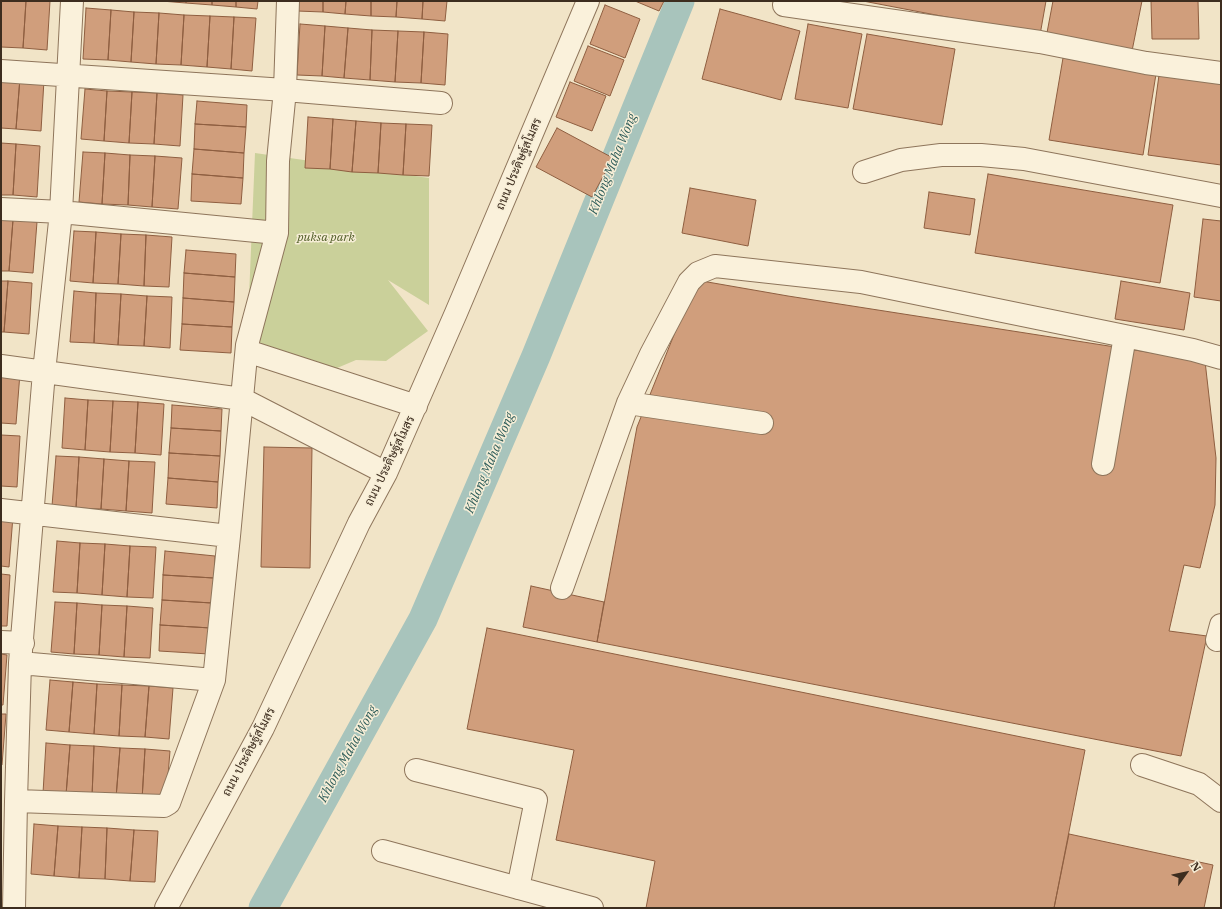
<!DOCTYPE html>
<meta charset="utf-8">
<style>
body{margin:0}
#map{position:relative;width:1222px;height:909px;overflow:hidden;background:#f1e4c7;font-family:"IBM Plex Serif",serif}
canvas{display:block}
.frame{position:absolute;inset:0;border:2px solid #3d2d1f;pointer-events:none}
.north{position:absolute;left:1166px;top:853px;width:40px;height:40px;-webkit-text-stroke:3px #f7eed7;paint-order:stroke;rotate:57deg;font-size:11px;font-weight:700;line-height:16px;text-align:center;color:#3d2d1f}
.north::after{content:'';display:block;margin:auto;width:14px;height:18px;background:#3d2d1f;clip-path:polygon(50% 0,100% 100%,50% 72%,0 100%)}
</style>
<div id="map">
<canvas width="1222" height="909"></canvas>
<div class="frame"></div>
<div class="north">N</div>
</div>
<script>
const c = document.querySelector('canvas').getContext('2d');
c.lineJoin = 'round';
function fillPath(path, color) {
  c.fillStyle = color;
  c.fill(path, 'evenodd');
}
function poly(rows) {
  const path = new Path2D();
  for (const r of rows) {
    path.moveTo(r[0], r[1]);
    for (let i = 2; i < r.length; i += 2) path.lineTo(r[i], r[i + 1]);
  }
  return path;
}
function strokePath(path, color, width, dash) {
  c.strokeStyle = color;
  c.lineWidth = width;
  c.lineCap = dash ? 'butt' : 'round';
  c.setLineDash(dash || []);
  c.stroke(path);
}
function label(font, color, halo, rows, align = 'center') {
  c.font = font + ' "IBM Plex Serif",Sarabun,serif';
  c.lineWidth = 3;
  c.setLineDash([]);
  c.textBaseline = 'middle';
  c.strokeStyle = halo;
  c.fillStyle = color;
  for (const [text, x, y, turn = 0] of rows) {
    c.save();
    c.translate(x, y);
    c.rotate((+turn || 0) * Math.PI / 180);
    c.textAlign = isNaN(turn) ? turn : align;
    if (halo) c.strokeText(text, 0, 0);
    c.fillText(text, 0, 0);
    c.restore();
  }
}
const green = poly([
 [255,153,429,178,429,305,388,280,428,331,386,361,356,360,330,371,247,345]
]);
const canal = poly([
 [263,908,423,619,536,356,680,1]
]);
const building = poly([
 [1,1,26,1,23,48,1,47,1,1],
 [26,1,50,1,47,50,23,48,26,1],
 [161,1,186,1,186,3,161,1],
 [186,1,212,1,212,5,186,3,186,1],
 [212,1,236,1,236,7,212,5,212,1],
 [236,1,258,1,257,9,236,7,236,1],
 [298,1,323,1,323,12,297,11,298,1],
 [323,1,346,1,345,14,323,12,323,1],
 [346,1,371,1,371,16,345,14,346,1],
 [371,1,397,1,396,17,371,16,371,1],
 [397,1,423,1,422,19,396,17,397,1],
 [423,1,447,1,445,21,422,19,423,1],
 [635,1,664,1,659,11,635,1],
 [863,1,1046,1,1040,35,863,1],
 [1053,1,1142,1,1131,56,1046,38,1053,1],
 [1151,1,1198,1,1199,39,1152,39,1151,1],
 [605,5,640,19,625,58,590,44,605,5],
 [86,8,111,10,108,60,83,59,86,8],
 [720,9,800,31,781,100,702,79,720,9],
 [111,10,134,12,131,62,108,60,111,10],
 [134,12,159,13,156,64,131,62,134,12],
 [159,13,184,15,181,65,156,64,159,13],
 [184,15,210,16,207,67,181,65,184,15],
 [210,16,234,17,231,69,207,67,210,16],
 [234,17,256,18,252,71,231,69,234,17],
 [300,24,325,26,322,76,297,75,300,24],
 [808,24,862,34,848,108,795,99,808,24],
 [325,26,348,28,344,78,322,76,325,26],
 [348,28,372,30,370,80,344,78,348,28],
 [372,30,398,31,395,82,370,80,372,30],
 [398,31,424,32,421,83,395,82,398,31],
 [424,32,448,34,445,85,421,83,424,32],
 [867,34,955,49,942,125,853,109,867,34],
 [588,46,624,60,610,96,574,81,588,46],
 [1063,58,1156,74,1143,155,1049,140,1063,58],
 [1160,68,1221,77,1221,165,1148,155,1160,68],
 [1,77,20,78,16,129,1,128,1,77],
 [20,78,44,80,41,131,16,129,20,78],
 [570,82,606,96,592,131,556,117,570,82],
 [85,89,107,91,104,141,81,139,85,89],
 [107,91,132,92,129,143,104,141,107,91],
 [132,92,157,93,154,144,129,143,132,92],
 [157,93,183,95,180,146,154,144,157,93],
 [197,101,247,105,246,127,195,124,197,101],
 [308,117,333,119,330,169,305,168,308,117],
 [333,119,356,121,352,172,330,169,333,119],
 [356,121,381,123,378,173,352,172,356,121],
 [381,123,406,124,403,175,378,173,381,123],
 [195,124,246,127,244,153,194,149,195,124],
 [406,124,432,125,429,176,403,175,406,124],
 [557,128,613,158,592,197,536,167,557,128],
 [1,143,16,144,13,195,1,195,1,143],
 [16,144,40,146,37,197,13,195,16,144],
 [194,149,244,153,243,178,192,174,194,149],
 [83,152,105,153,102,204,79,202,83,152],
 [105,153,130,155,128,205,102,204,105,153],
 [130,155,155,156,152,207,128,205,130,155],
 [155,156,182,158,178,209,152,207,155,156],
 [192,174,243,178,241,204,191,201,192,174],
 [988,174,1173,205,1160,283,975,253,988,174],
 [690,188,756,200,748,246,682,233,690,188],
 [929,192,975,199,970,235,924,228,929,192],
 [1203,219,1221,221,1221,301,1194,297,1203,219],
 [1,220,13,220,9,271,1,271,1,220],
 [13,220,37,222,33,273,9,271,13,220],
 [74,231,96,232,93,283,70,281,74,231],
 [96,232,121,234,118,284,93,283,96,232],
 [121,234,146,235,144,286,118,284,121,234],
 [146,235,172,237,169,287,144,286,146,235],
 [186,250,236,254,235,277,184,273,186,250],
 [184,273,235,277,234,302,183,298,184,273],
 [696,280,788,296,1205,361,1216,458,1215,505,1200,568,1184,565,1169,631,1207,636,1181,756,597,642,637,427,696,280],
 [1,281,8,281,4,332,1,332,1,281],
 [8,281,32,283,29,334,4,332,8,281],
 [1121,281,1190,293,1184,330,1115,319,1121,281],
 [74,291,96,293,94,343,70,342,74,291],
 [96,293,121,294,118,345,94,343,96,293],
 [121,294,147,296,144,346,118,345,121,294],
 [147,296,172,297,170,348,144,346,147,296],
 [183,298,234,302,232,327,182,324,183,298],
 [182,324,232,327,231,353,180,350,182,324],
 [1,372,20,373,16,424,1,423,1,372],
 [65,398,88,400,85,450,62,448,65,398],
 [88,400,113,401,110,452,85,450,88,400],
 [113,401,138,402,135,453,110,452,113,401],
 [138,402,164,404,161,455,135,453,138,402],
 [172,405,222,409,221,431,171,428,172,405],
 [171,428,221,431,220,456,169,453,171,428],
 [1,435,20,436,17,487,1,486,1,435],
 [264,447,312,448,310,568,261,567,264,447],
 [169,453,220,456,218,482,168,478,169,453],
 [56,456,79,457,76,508,52,506,56,456],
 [79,457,104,459,101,509,76,508,79,457],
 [104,459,129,461,126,511,101,509,104,459],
 [129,461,155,462,152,513,126,511,129,461],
 [168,478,218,482,217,508,166,504,168,478],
 [1,515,13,516,9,567,1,566,1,515],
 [57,541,80,543,77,593,53,592,57,541],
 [80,543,105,544,102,595,77,593,80,543],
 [105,544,130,546,127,597,102,595,105,544],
 [130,546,156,547,153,598,127,597,130,546],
 [165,551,215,556,214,578,163,575,165,551],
 [1,574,10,575,7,626,1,626,1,574],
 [163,575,214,578,212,603,162,600,163,575],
 [531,586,604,602,597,642,523,627,531,586],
 [162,600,212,603,211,628,160,625,162,600],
 [55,602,77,603,74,654,51,652,55,602],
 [77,603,102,605,99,655,74,654,77,603],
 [102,605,127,606,124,657,99,655,102,605],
 [127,606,153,608,150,658,124,657,127,606],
 [160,625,211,628,209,654,159,651,160,625],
 [487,628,1085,750,1054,908,646,908,655,861,556,840,574,750,467,729,487,628],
 [1,654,7,655,3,705,1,705,1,654],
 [50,680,73,682,69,732,46,730,50,680],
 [73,682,97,684,94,734,69,732,73,682],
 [97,684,122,685,119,736,94,734,97,684],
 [122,685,149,686,145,737,119,736,122,685],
 [149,686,173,688,169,739,145,737,149,686],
 [1,714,6,714,2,765,1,765,1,714],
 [46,743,70,745,66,795,43,793,46,743],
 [70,745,94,746,92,797,66,795,70,745],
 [94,746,120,748,116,798,92,797,94,746],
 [120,748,145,749,142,800,116,798,120,748],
 [145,749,170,751,166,801,142,800,145,749],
 [34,824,58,826,54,876,31,874,34,824],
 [58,826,82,827,79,878,54,876,58,826],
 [82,827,107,828,105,879,79,878,82,827],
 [107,828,134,830,130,881,105,879,107,828],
 [134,830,158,831,155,882,130,881,134,830],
 [1069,834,1213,865,1204,908,1054,908,1069,834]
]);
const minor = poly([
 [72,1,61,212,44,372,20,663,16,801,164,806,169,803,214,680,229,536,247,345,277,233,278,161,285,90,288,1],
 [784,5,1040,42,1146,63,1221,73],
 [1,71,285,90,441,103],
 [864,172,901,160,941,155,981,155,1024,159,1221,196],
 [1,209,61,212,277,233],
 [247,351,416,406],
 [1,366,242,399,386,473],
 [628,403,762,423],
 [1103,464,1125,336],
 [1,510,229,536],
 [562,588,628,403,651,354,689,282,698,273,715,266,861,282,1193,350,1221,358],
 [1217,640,1221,625],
 [1,642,23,643],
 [20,663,214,680],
 [1142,765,1199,784,1221,801],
 [416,770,536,800,518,888],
 [383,851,592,908],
 [14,908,16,801],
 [166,908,263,728,359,523,386,473,456,313,588,1]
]);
const streetNames = [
 ["ถนน ประดิษฐ์สโมสร",519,164,-67],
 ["ถนน ประดิษฐ์สโมสร",390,461,-64],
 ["ถนน ประดิษฐ์สโมสร",249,752,-62]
];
const parkNames = [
 ["puksa park",326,238]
];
const waterNames = [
 ["Khlong Maha Wong",613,164,-68],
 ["Khlong Maha Wong",490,463,-67],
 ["Khlong Maha Wong",348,754,-61]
];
fillPath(green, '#cad09a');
strokePath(canal, '#a8c4bc', 29);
fillPath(building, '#d09e7c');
strokePath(building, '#8e5e40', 1);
strokePath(minor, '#8e755b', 24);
strokePath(minor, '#faf1db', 22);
label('12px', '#3d2d1f', '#f7eed7', streetNames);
label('italic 12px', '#4e5b25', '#f7eed7', parkNames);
label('italic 13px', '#2e5d5a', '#f7eed7', waterNames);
</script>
